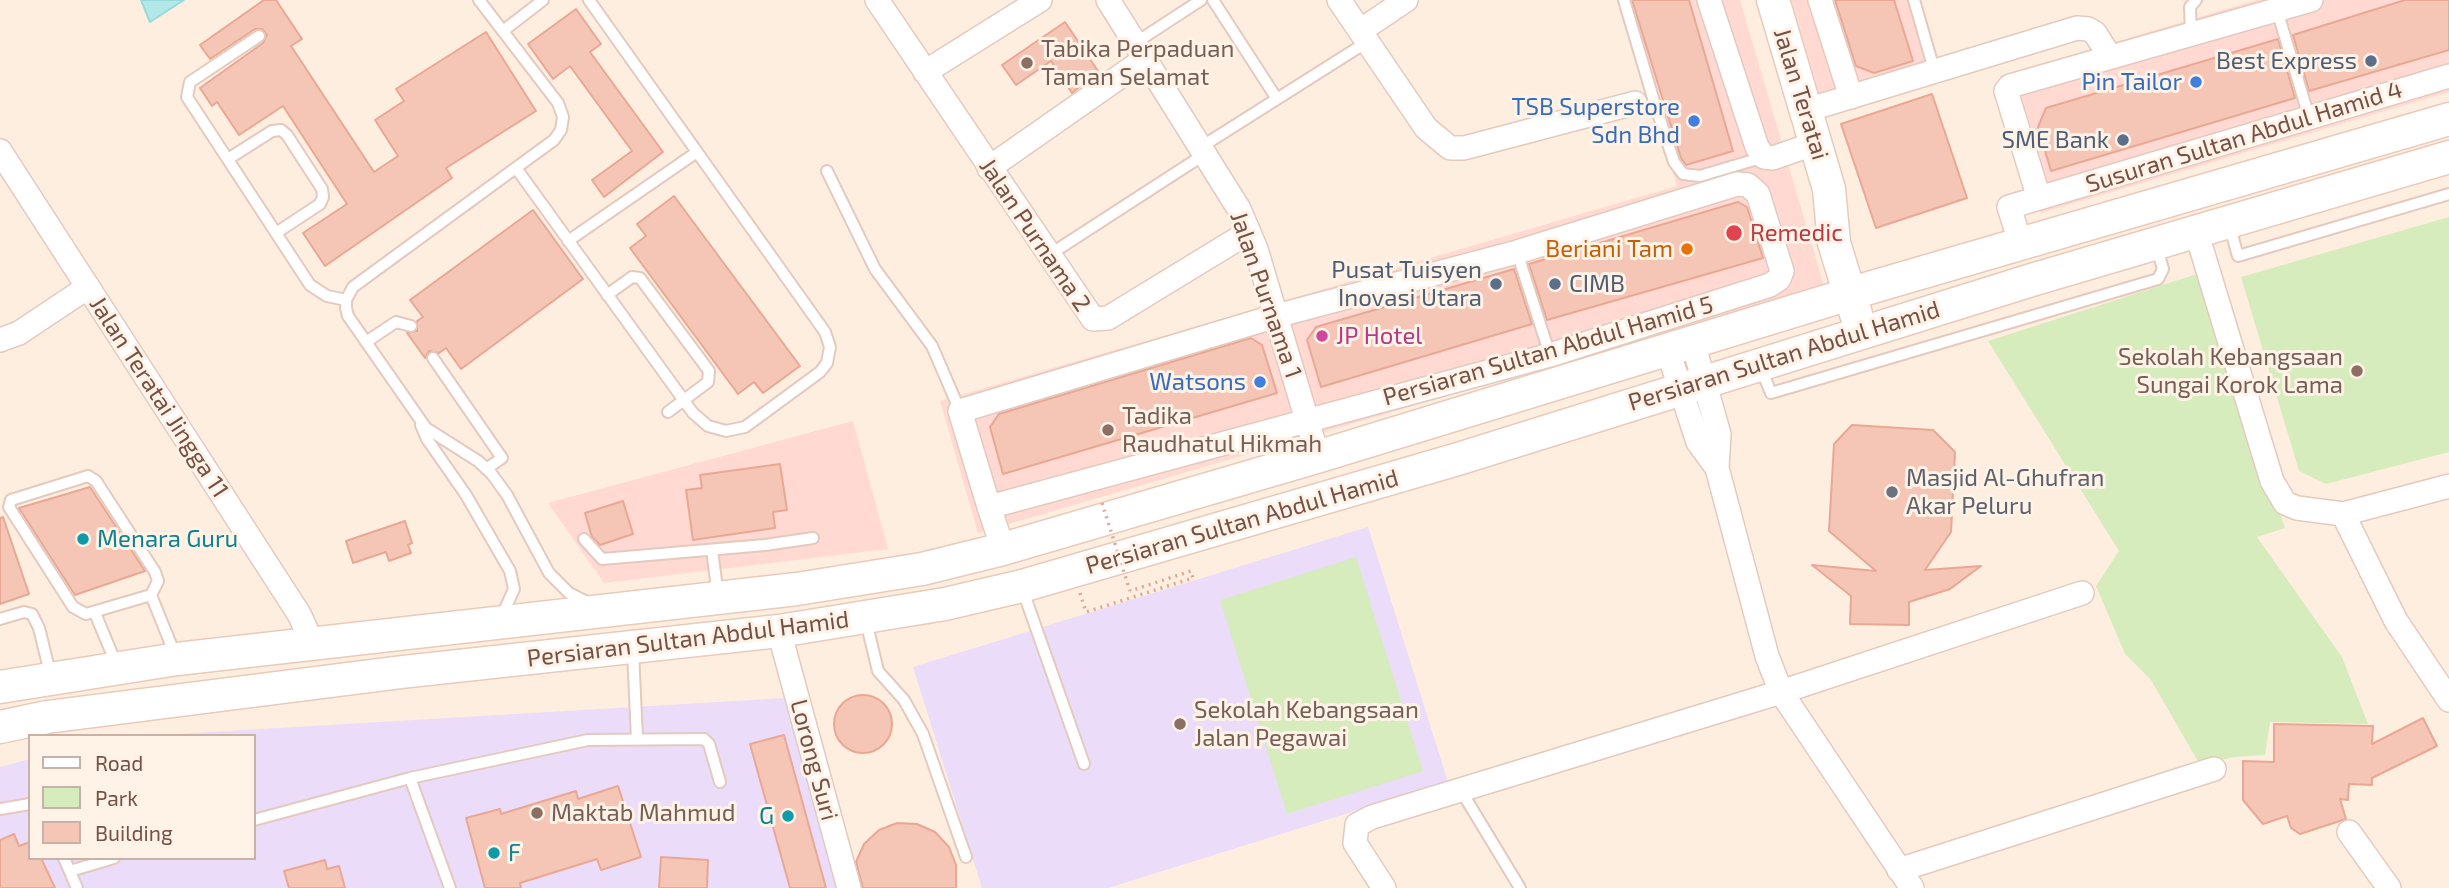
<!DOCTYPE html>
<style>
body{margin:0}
#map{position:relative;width:2449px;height:888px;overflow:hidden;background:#feeedf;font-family:"Exo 2",sans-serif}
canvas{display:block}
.legend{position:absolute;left:28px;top:734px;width:228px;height:126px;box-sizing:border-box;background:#fff2e7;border:2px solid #c8b1a6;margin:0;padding:9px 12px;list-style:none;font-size:21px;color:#765045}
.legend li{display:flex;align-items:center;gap:14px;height:35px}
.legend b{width:35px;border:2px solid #c8b1a6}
</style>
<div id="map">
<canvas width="2449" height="888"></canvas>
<ul class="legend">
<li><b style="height:9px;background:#fff"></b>Road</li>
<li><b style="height:19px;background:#d7ecbd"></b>Park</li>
<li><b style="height:19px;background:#f5c5b5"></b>Building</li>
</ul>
</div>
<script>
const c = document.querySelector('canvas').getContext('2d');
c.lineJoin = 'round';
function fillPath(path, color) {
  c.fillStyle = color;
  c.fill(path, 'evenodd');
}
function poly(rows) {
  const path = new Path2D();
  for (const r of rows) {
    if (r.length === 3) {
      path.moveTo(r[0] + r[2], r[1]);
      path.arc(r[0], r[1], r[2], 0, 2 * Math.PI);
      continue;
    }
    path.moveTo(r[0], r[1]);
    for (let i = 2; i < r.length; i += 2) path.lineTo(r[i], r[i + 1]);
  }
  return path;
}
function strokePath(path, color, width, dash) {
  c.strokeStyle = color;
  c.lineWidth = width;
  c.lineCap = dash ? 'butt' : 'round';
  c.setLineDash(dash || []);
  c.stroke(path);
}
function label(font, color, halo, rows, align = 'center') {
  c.font = font + ' "Exo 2",sans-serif';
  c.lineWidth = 6;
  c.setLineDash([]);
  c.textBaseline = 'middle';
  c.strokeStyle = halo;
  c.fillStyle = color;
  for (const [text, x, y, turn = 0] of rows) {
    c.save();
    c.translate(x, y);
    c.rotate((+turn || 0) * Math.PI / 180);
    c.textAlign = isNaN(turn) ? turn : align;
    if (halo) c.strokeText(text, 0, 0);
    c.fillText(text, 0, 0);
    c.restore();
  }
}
const commercial = poly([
 [1623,0,1740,0,1824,286,978,533,940,401,1677,186],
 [1787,0,1920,0,1939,62,1818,99],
 [2257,0,2449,0,2449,92,2041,213,2000,76],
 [853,421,888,549,604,583,548,503]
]);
const education = poly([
 [1368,527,1448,782,1108,888,982,888,913,667],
 [786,698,842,888,0,888,0,767,30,759,30,858,254,858,254,736,143,736]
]);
const green = poly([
 [2449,217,2449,452,2326,484,2299,471,2241,277],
 [2200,273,2285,528,2257,537,2342,657,2368,724,2270,722,2265,755,2234,757,2200,765,2151,680,2125,654,2096,586,2119,551,1988,341],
 [1356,557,1423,771,1287,814,1220,600]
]);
const water = poly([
 [141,0,184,0,150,22,141,0]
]);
const building = poly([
 [264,0,276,0,302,39,291,46,374,172,398,156,375,120,404,101,396,89,486,32,536,111,446,168,452,178,325,266,303,233,347,204,283,106,239,135,217,102,212,106,200,88,263,43,267,35,262,29,255,29,210,59,200,45,264,0],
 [1632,0,1689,0,1733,151,1686,165,1681,158,1632,0],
 [1835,0,1894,0,1913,61,1874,73,1856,66,1835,0],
 [2405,0,2449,0,2449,50,2309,91,2293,35,2405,0],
 [576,9,601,44,590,52,663,152,604,197,592,180,632,151,570,66,553,79,528,44,576,9],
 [1065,22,1098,71,1072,93,1051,61,1016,85,1002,65,1065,22],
 [2278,39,2295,98,2051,171,2038,127,2046,108,2278,39],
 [1932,94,1967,198,1876,228,1841,124,1932,94],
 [674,196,800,366,763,393,754,382,738,394,630,248,646,236,637,224,674,196],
 [1738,202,1747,207,1763,258,1547,320,1529,264,1738,202],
 [533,210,583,279,461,369,446,348,439,353,429,351,425,358,407,333,417,331,417,321,423,317,410,300,533,210],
 [1514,269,1532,324,1321,387,1307,340,1316,327,1514,269],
 [1251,338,1262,345,1277,393,1003,474,990,427,999,414,1251,338],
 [1852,425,1933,430,1955,452,1951,532,1925,570,1981,566,1950,589,1909,602,1909,625,1850,624,1851,596,1812,565,1876,571,1829,531,1834,444,1852,425],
 [780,464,787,510,773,512,775,528,693,540,686,490,702,488,700,475,780,464],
 [90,487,145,571,75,595,19,508,90,487],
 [623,501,633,534,600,545,592,537,585,513,623,501],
 [3,517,29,594,0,604,0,518,3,517],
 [405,521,412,543,408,545,411,553,389,561,386,552,353,563,346,541,405,521],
 [863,724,29],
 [2423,718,2437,746,2372,778,2372,785,2349,784,2348,800,2340,799,2346,819,2300,834,2291,828,2287,816,2263,824,2243,800,2243,761,2274,762,2274,724,2373,726,2372,744,2423,718],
 [784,735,826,888,790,888,750,744,784,735],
 [618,786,641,857,601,870,597,859,520,883,521,888,485,888,466,818,500,809,501,814,576,791,578,799,618,786],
 [897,823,917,824,935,832,949,847,956,865,956,888,863,888,856,862,864,844,879,830,897,823],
 [14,834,19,846,30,842,30,858,41,858,55,888,0,888,0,840,14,834],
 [661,857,708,860,707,888,659,888,661,857],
 [325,860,327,869,339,866,345,888,289,888,284,871,325,860]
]);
const path = poly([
 [1080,593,1086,612,1193,578,1191,571,1130,591]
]);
const lane = poly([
 [479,0,558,103,563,117,561,130,554,140,353,287,346,300,346,308,348,316,426,428,478,461,491,473,507,495,549,573,569,593,589,603],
 [1213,0,1277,99],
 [1624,0,1653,98,1674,162,1683,174,1700,176,1764,157],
 [1914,0,1935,73],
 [2277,10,2309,117],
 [503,31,543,0],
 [2191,35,2190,7,2196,0],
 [259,36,190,82,187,97,310,285,327,296,346,300],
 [1135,43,1201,0],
 [1201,147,1367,42],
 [228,159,272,131,281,130,287,135,322,189,323,197,320,204,276,233],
 [516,168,693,413,708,426,726,431,745,427,820,372,827,363,830,347,825,332,589,0],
 [827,171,875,269,932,346,960,411],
 [2229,224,2238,256,2449,194],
 [568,241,697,152],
 [1517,252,1550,355],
 [1049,255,1205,154],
 [607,295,632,277,640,278,709,371,708,382,668,412],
 [366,342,396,322,411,326],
 [433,358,502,458,486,469],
 [1760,366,1771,393,2158,279,2163,269,2156,245],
 [421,425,427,439,466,495,510,571,514,589,501,618],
 [88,476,96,481,155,572,158,581,151,595,86,614,73,607,9,507,11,500,88,476],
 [584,539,602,559,765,545,813,538],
 [712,550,718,596],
 [1022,588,1084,764],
 [151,595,176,657],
 [95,613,117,666],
 [0,619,24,612,32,614,39,628,51,677],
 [866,621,878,671,904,700,923,734,966,857],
 [633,651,637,739],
 [410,778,450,888],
 [1460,789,1520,888],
 [0,809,30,804],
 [254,820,410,778,588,740,704,739,709,744,720,782],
 [64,858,77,888],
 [70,871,114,858]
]);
const street = poly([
 [877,0,1093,319,1108,318,1249,232],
 [1108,0,1239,209,1256,249,1318,457],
 [1339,0,1426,128,1450,148,1464,148,1635,103],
 [1709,0,1757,147,1764,157,1773,158,1816,143],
 [1820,0,1851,97],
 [1360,31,1406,0],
 [925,72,1040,0],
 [1807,110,2077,28,2088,29,2095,33,2110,57],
 [0,151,299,614,313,644],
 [989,168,1145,59],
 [2039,198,2006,91,2010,86,2311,0],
 [2196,231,2272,481,2285,503,2297,508,2343,514,2449,486],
 [2021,245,2009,207,2449,76],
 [0,340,19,333,88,287],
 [1693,343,1719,434,1717,468,1767,656,1781,692,1912,888],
 [1668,351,1698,442,1717,468],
 [989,507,1550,355,1770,285,1779,279,1782,271,1758,194,1748,185,1737,184,1517,252,1276,316,960,411,989,507,1003,549],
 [2343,514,2396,621,2449,700],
 [779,631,849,888],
 [2349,832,2389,888],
 [1899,870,2214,769],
 [1384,888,1355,843,1357,825,1372,817,1781,692,2082,593]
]);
const secondary = poly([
 [1773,0,1829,189,1834,243,1856,314],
 [0,687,177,659,797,589,922,569,1003,549,1320,456,1869,288,2449,119],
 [0,727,47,717,402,672,779,631,945,604,1022,586,1458,459,2035,279,2449,157]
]);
const pathBridge = poly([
 [1102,503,1130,591]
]);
const markers = [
 [2371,61,7,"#5c6f8a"],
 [1027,63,7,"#8d6e63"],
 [2196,82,7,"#3f7fe0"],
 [1694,121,7,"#3f7fe0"],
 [2123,140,7,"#5c6f8a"],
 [1734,233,9,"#e0444e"],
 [1687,249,7,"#e8710a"],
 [1496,284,7,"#5c6f8a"],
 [1555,284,7,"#5c6f8a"],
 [1322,336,7,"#d1479c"],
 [2357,371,7,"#8d6e63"],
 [1260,382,7,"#3f7fe0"],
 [1108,430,7,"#8d6e63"],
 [1892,492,7,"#6b7280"],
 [83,539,7,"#0f9aa8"],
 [1180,724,7,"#8d6e63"],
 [537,813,7,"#8d6e63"],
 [788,816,7,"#0f9aa8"],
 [494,853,7,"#0f9aa8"]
];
const educationNames = [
 ["Tabika Perpaduan",1041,49],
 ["Taman Selamat",1041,77],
 ["Sekolah Kebangsaan",2343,357,"right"],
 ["Sungai Korok Lama",2343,385,"right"],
 ["Tadika",1122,416],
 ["Raudhatul Hikmah",1122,444],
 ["Sekolah Kebangsaan",1194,710],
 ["Jalan Pegawai",1194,738],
 ["Maktab Mahmud",551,813]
];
const serviceNames = [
 ["Best Express",2357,61],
 ["SME Bank",2109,140],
 ["Pusat Tuisyen",1482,270],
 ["Inovasi Utara",1482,298],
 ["CIMB",1569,284,"left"]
];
const shopNames = [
 ["Pin Tailor",2182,82],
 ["TSB Superstore",1680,107],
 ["Sdn Bhd",1680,135],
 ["Watsons",1246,382]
];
const streetNames = [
 ["Jalan Teratai",1801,94,73],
 ["Susuran Sultan Abdul Hamid 4",2244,137,-17],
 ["Jalan Purnama 2",1035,235,56],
 ["Jalan Purnama 1",1266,295,71],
 ["Persiaran Sultan Abdul Hamid 5",1548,351,-16],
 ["Persiaran Sultan Abdul Hamid",1784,356,-17],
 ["Jalan Teratai Jingga 11",159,397,57],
 ["Persiaran Sultan Abdul Hamid",1242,522,-16],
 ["Persiaran Sultan Abdul Hamid",688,639,-7],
 ["Lorong Suri",814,760,75]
];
const healthNames = [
 ["Remedic",1750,233]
];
const foodNames = [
 ["Beriani Tam",1673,249]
];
const hotelNames = [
 ["JP Hotel",1336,336]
];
const worshipNames = [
 ["Masjid Al-Ghufran",1906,478],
 ["Akar Peluru",1906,506]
];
const cultureNames = [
 ["Menara Guru",97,539],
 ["G",774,816,"right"],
 ["F",508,853]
];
fillPath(commercial, '#ffd9d2');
fillPath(education, '#ebdcfa');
fillPath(green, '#d7ecbd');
fillPath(water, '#b3e8e9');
strokePath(water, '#98dadb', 2);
fillPath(building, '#f5c5b5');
strokePath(building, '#e9a894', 2);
strokePath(lane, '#e4cabe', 14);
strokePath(street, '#e4cabe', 26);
strokePath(secondary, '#eacaba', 35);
strokePath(path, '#daa998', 3.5, [2, 5]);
strokePath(lane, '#fff', 10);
strokePath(street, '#fff', 23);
strokePath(secondary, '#fff', 32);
strokePath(pathBridge, '#daa998', 3.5, [2, 5]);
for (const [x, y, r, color] of markers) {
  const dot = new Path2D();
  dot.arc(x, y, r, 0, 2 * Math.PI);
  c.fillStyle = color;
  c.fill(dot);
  strokePath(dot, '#fff2e7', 2.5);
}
label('24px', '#785e54', '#fff2e7', educationNames, 'left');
label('24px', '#4e5e75', '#fff2e7', serviceNames, 'right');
label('24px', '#366cbe', '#fff2e7', shopNames, 'right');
label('24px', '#765045', '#fff2e7', streetNames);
label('24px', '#be3a42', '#fff2e7', healthNames, 'left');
label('24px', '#c56008', '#fff2e7', foodNames, 'right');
label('24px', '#b23c85', '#fff2e7', hotelNames, 'left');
label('24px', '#5b616d', '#fff2e7', worshipNames, 'left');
label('24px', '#0d838f', '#fff2e7', cultureNames, 'left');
</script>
